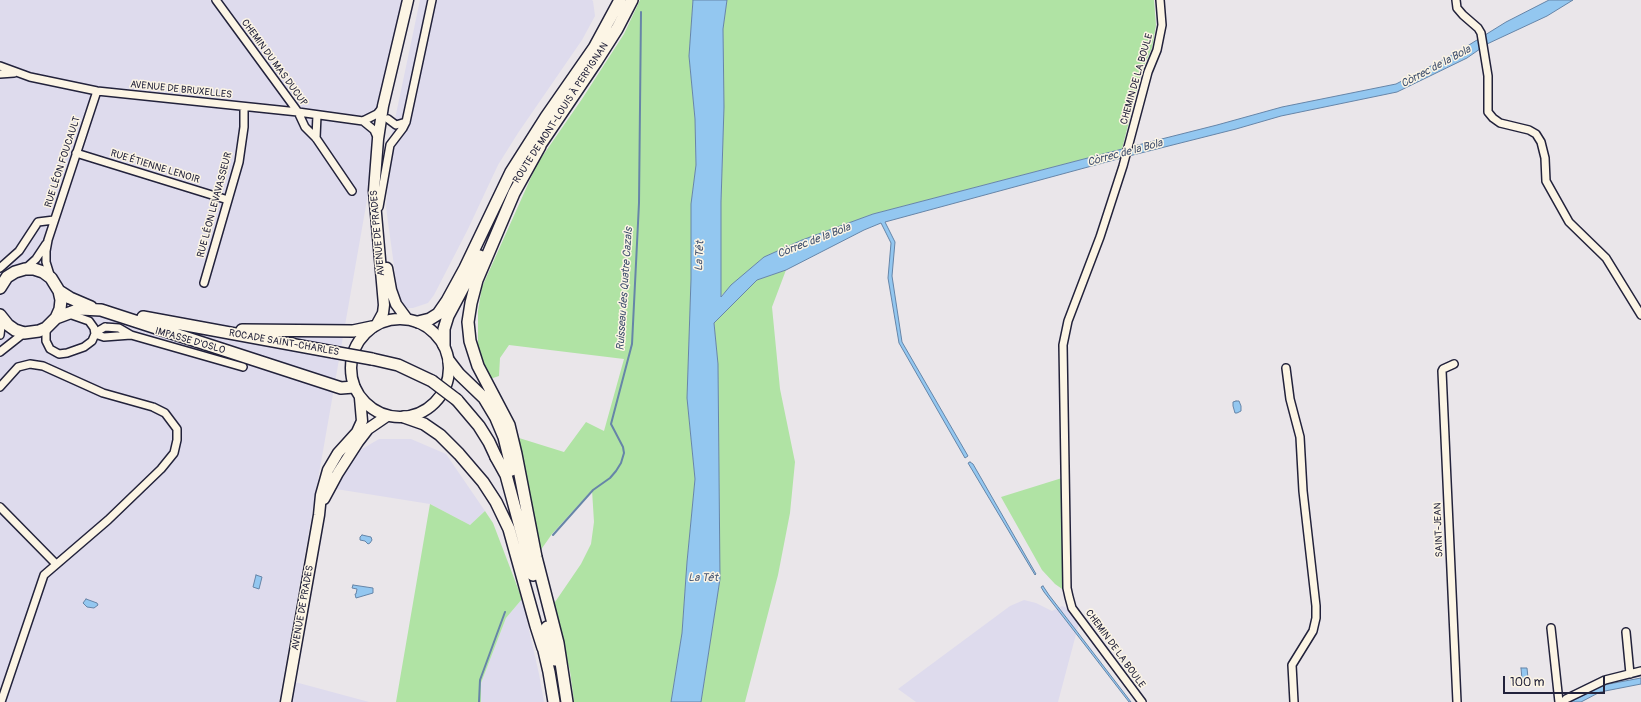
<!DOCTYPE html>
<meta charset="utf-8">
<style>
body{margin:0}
#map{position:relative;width:1641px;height:702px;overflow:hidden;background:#eae6ea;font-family:Pangolin,sans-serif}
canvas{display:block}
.scale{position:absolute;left:1503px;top:676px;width:102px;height:18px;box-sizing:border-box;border:2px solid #22223b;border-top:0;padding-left:5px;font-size:12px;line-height:14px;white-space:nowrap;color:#22223b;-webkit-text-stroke:3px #fcf5e5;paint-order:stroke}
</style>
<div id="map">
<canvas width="1641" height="702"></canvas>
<div class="scale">100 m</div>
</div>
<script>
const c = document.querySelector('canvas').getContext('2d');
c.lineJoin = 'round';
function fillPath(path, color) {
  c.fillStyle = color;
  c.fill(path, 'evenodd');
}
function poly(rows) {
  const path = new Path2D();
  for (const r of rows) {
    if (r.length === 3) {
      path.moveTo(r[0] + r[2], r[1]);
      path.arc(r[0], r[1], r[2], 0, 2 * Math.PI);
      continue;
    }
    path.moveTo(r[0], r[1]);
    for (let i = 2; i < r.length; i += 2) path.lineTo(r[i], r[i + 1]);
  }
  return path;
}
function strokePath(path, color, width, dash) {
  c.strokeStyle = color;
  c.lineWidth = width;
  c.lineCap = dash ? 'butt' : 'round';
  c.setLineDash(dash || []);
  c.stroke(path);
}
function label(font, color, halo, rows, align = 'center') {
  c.font = font + ' Pangolin,sans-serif';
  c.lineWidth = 3;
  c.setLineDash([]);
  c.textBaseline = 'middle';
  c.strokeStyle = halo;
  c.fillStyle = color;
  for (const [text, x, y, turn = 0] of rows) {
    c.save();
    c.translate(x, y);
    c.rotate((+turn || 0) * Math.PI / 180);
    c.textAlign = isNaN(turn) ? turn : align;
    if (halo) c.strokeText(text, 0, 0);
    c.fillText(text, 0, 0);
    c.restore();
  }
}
const built = poly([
 [0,0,402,0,279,702,0,702],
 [420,0,592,0,593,1,595,16,582,40,518,133,498,165,468,229,434,295,428,303,413,308,407,308,402,301,397,288,386,207,391,138],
 [379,439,411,439,446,454,485,511,470,525,430,504,336,489,357,452],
 [522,599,539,674,544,702,481,702,481,683,506,618],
 [1024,600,1036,603,1052,611,1062,606,1069,609,1079,623,1058,702,916,702,898,689,1010,606],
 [295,682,369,702,292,702]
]);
const green = poly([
 [640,0,693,0,689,56,695,119,696,165,691,204,691,279,687,398,695,479,687,562,682,633,671,702,574,702,570,671,553,605,581,564,591,544,594,522,592,490,552,534,540,551,519,438,564,452,586,422,604,431,624,359,509,345,500,358,499,376,490,379,478,347,478,311,482,287,537,164,582,99,624,34],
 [727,0,1154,0,1156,25,1152,48,1142,70,1122,149,873,214,802,240,764,257,732,285,720,297,721,202,724,107,723,29],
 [786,270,772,307,780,389,795,462,790,513,778,575,745,702,701,702,720,579,718,364,714,323,757,280],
 [1062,478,1065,591,1055,584,1042,570,1001,497],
 [430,504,470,525,485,511,493,523,522,599,506,618,481,683,481,702,396,702]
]);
const water = poly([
 [693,0,727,0,723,29,724,107,721,202,721,297,731,285,764,257,802,240,873,214,1126,148,1217,125,1282,107,1396,84,1456,53,1506,22,1549,0,1573,0,1547,16,1487,44,1467,58,1397,92,1281,116,1236,129,1125,157,885,222,895,242,892,276,902,342,968,456,965,458,899,343,888,278,891,243,881,223,864,230,786,270,757,280,714,323,718,364,720,579,701,702,671,702,682,633,687,562,695,479,687,398,691,279,691,204,696,165,695,119,689,56,693,0],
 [1236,401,1239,401,1241,406,1241,411,1237,413,1235,413,1233,406,1233,402,1236,401],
 [970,462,973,464,1036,574,1035,575,968,463,970,462],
 [362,535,371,537,372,540,370,543,368,544,365,541,360,540,360,537,362,535],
 [256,575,262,577,259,589,253,587,256,575],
 [353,585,373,588,373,593,356,598,355,594,356,594,357,589,352,588,353,585],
 [1043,586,1049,595,1131,702,1129,702,1044,592,1041,587,1043,586],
 [86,599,97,603,98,605,94,608,87,607,83,603,86,599],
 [1521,668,1527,668,1528,678,1522,679,1521,668],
 [1641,678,1641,684,1600,692,1581,702,1570,702,1598,686,1641,678]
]);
const stream = poly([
 [553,535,593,490,610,478,616,471,621,463,624,453,623,447,611,424,632,344,639,203,641,12],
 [479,702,480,680,505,612]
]);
const minor = poly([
 [216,0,298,112,305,127,316,138,352,191],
 [1456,0,1457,8,1463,15,1478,28,1481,33,1488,76,1488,112,1493,118,1500,123,1529,130,1536,134,1541,142,1545,158,1546,181,1569,222,1606,258,1641,315],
 [0,66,30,77,97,91,298,112,363,121,374,130,378,139],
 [0,74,14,73],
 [388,119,396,125,406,122],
 [363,121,377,114,382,108],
 [316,138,317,115],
 [76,153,228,200],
 [379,207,390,145,403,128,406,122,432,0],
 [0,268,19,251,38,222,54,220],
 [25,269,36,259,46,244],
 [51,278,46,262,46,251,48,240,97,91],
 [204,283,239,162,244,127,244,107],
 [105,327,119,328,131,335,104,337,95,334,98,331,105,327],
 [46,328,46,341,50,349,59,354,67,353,84,347,92,341,95,334,94,328,89,321,69,314],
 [0,335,2,318],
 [131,335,243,367],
 [0,352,24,333],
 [1454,364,1443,369,1442,371,1457,702],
 [1286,368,1290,399,1300,437,1303,491,1316,606,1316,618,1313,631,1292,665,1294,702],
 [0,387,18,367,30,364,43,366,103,393,153,407,165,413,177,429,177,440,174,453,161,469,108,520,44,575,1,702],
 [0,507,56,564],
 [1551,628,1559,702],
 [1626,632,1630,674],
 [1142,702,1072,608,1069,597,1067,588,1063,345,1068,321,1100,237,1123,166,1148,72,1157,50,1162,25,1160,0],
 [1563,702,1566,699,1605,680,1641,671]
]);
const secondary = poly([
 [387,268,391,290,396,304,407,319],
 [400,368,49],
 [377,324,383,313,384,305,374,191,378,139,383,106,408,0],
 [324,499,338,473,358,442,368,429,387,416],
 [286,702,319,515,321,495,328,470,338,453,357,432,362,421,360,398]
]);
const primary = poly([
 [0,288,7,277,15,272,25,269,34,269,43,272,51,278,59,291,61,300,60,309,56,318,46,328,39,331,24,333,15,330,8,325,0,315],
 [59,291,70,298,91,307],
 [143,317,333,352],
 [56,318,80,309,101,310,341,388,354,387],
 [242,330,353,331,372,327],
 [372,359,398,365,432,381],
 [457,400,479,426,489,442,496,457]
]);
const trunk = poly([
 [540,146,514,193,477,280,471,303,468,322,470,341,478,366,509,425,516,454,536,557,558,643,567,702],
 [536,151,596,62,617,29,632,0],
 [418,322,430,319,438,314,447,301,465,268,511,172,546,117,594,48,620,0],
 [444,345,444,329,448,316,480,256],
 [449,361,459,374,484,398,496,418,504,437,512,470],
 [404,417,424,424,440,435,459,454,483,482,496,502,509,529,536,626,543,648],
 [496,457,506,475,533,575],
 [547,627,555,660],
 [542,642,549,672,554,702]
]);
const primaryBridge = poly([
 [333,352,372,359],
 [432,381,457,400]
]);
const streetNames = [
 ["CHEMIN DU MAS DUCUP",274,63,54],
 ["CHEMIN DE LA BOULE",1137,79,-74],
 ["AVENUE DE BRUXELLES",181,90,6],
 ["ROUTE DE MONT-LOUIS À PERPIGNAN",561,113,-57],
 ["RUE LÉON FOUCAULT",63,162,-72],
 ["RUE ÉTIENNE LENOIR",155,167,17],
 ["RUE LÉON LEVAVASSEUR",215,205,-75],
 ["AVENUE DE PRADES",378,233,-95],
 ["IMPASSE D'OSLO",190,341,16],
 ["ROCADE SAINT-CHARLES",284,343,10],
 ["SAINT-JEAN",1439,530,-92],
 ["AVENUE DE PRADES",303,608,-80],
 ["CHEMIN DE LA BOULE",1115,649,54]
];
const waterNames = [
 ["Còrrec de la Bola",1436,67,-28],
 ["Còrrec de la Bola",1125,153,-15],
 ["Còrrec de la Bola",814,241,-21],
 ["La Têt",700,256,-87],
 ["Ruisseau des Quatre Cazals",625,289,-86],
 ["La Têt",703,578]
];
fillPath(built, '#dedbed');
fillPath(green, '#b0e3a4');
fillPath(water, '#93c7f0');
strokePath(water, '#6685a8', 1);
strokePath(stream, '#6685a8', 2);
strokePath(minor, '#22223b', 10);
strokePath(secondary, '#22223b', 13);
strokePath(primary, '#22223b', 14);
strokePath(trunk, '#22223b', 14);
strokePath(minor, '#fcf5e5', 7);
strokePath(secondary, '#fcf5e5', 10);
strokePath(primary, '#fcf5e5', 11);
strokePath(trunk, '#fcf5e5', 11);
strokePath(primaryBridge, '#22223b', 14, []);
strokePath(primaryBridge, '#fcf5e5', 11);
label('10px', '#22223b', '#fcf5e5', streetNames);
label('italic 11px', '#445471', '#fcf5e5', waterNames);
</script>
